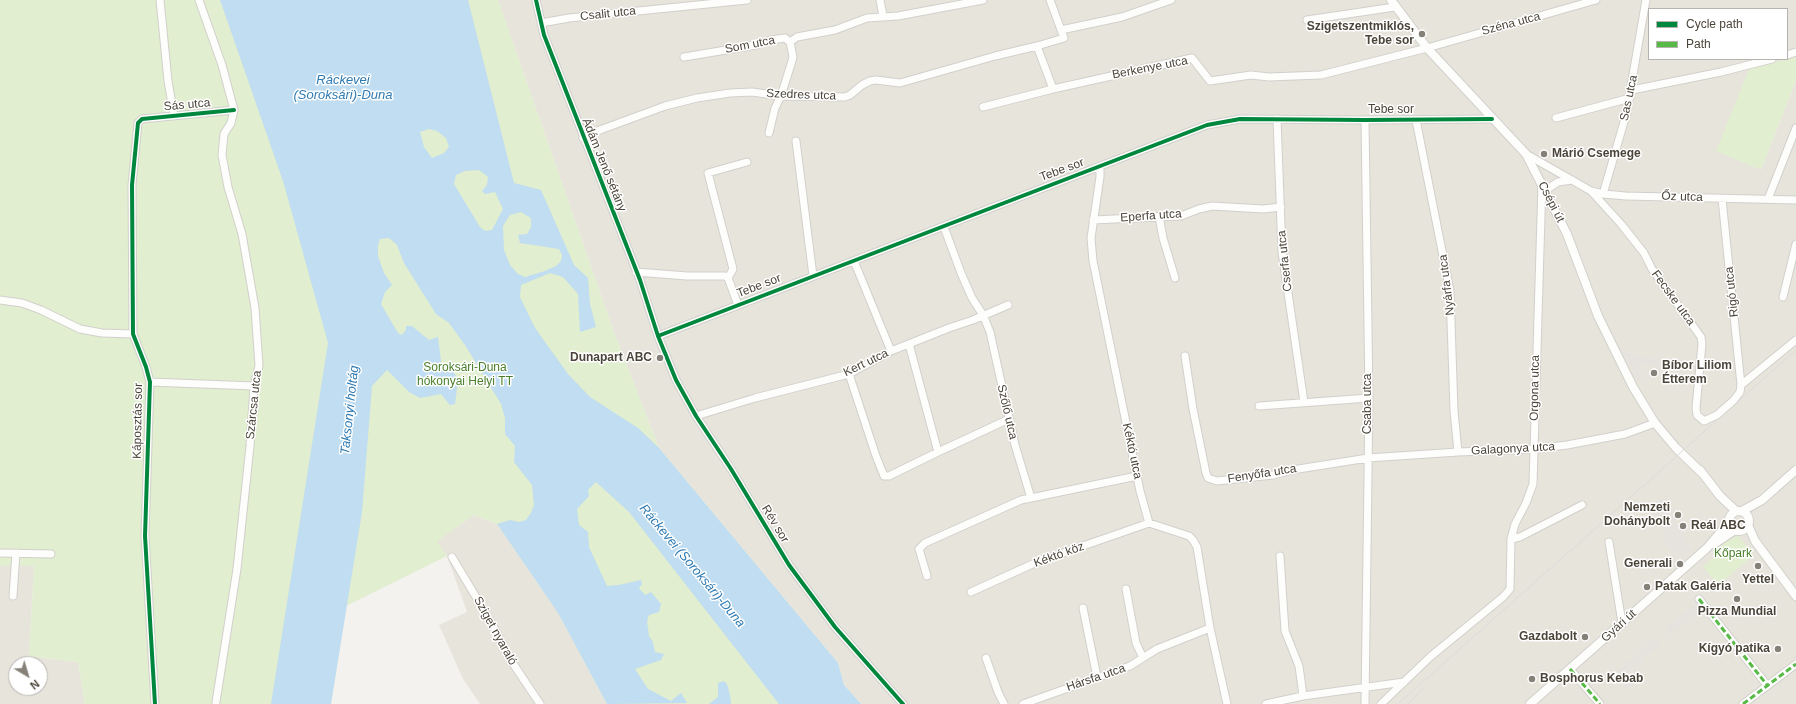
<!DOCTYPE html>
<meta charset="utf-8">
<style>
body{margin:0}
#map{position:relative;width:1796px;height:704px;overflow:hidden;background:#f4f2ee;font-family:Arial,sans-serif}
canvas{display:block}
.legend{position:absolute;left:1648px;top:8px;width:140px;height:52px;box-sizing:border-box;background:#fff;border:1px solid #b7b4b0;margin:0;padding:5px 7px;list-style:none;font-size:12px;color:#4b4439}
.legend li{display:flex;align-items:center;gap:8px;height:20px}
.legend b{width:20px;border:1px solid #b7b4b0}
.north{position:absolute;left:8px;top:656px;width:40px;height:40px;box-sizing:border-box;background:#fff;border:1px solid #b7b4b0;border-radius:50%;rotate:142deg;font-size:11px;font-weight:700;line-height:16px;text-align:center;color:#4b4439}
.north::after{content:'';display:block;margin:auto;width:14px;height:18px;background:#868178;clip-path:polygon(50% 0,100% 100%,50% 72%,0 100%)}
</style>
<div id="map">
<canvas width="1796" height="704"></canvas>
<ul class="legend">
<li><b style="height:5px;background:#00873e"></b>Cycle path</li>
<li><b style="height:5px;background:#58b947"></b>Path</li>
</ul>
<div class="north">N</div>
</div>
<script>
const c = document.querySelector('canvas').getContext('2d');
c.lineJoin = 'round';
function fillPath(path, color) {
  c.fillStyle = color;
  c.fill(path, 'evenodd');
}
function poly(rows) {
  const path = new Path2D();
  for (const r of rows) {
    if (r.length === 3) {
      path.moveTo(r[0] + r[2], r[1]);
      path.arc(r[0], r[1], r[2], 0, 2 * Math.PI);
      continue;
    }
    path.moveTo(r[0], r[1]);
    for (let i = 2; i < r.length; i += 2) path.lineTo(r[i], r[i + 1]);
  }
  return path;
}
function strokePath(path, color, width, dash) {
  c.strokeStyle = color;
  c.lineWidth = width;
  c.lineCap = dash ? 'butt' : 'round';
  c.setLineDash(dash || []);
  c.stroke(path);
}
function label(font, color, halo, rows, align = 'center') {
  c.font = font + ' Arial,sans-serif';
  c.lineWidth = 3;
  c.setLineDash([]);
  c.textBaseline = 'middle';
  c.strokeStyle = halo;
  c.fillStyle = color;
  for (const [text, x, y, turn = 0] of rows) {
    c.save();
    c.translate(x, y);
    c.rotate((+turn || 0) * Math.PI / 180);
    c.textAlign = isNaN(turn) ? turn : align;
    if (halo) c.strokeText(text, 0, 0);
    c.fillText(text, 0, 0);
    c.restore();
  }
}
const residential = poly([
 [498,0,1796,0,1796,57,1749,70,1761,170,1796,80,1796,704,861,704,844,685,838,663,659,448,615,335],
 [1649,9,1787,9,1787,59,1649,59],
 [474,515,497,524,558,613,607,704,480,704,463,679,439,625,467,612,447,556,436,541],
 [34,565,29,656,78,662,85,704,0,704,0,566],
 [16,664,40,664,40,688,16,688]
]);
const green = poly([
 [0,0,498,0,615,335,659,448,838,663,844,685,861,704,607,704,558,613,497,524,474,515,437,541,447,556,346,606,331,704,85,704,78,662,29,656,34,566,0,566],
 [1796,57,1796,80,1761,170,1716,151,1749,69],
 [1738,536,1754,555,1718,585,1703,567,1713,558,1721,545,1728,540]
]);
const parking = poly([
 [1624,352,1667,362,1668,369,1647,365,1644,366,1642,364,1637,366,1644,377,1643,380,1638,379],
 [1664,498,1691,550,1683,556,1681,550,1675,552,1670,550,1665,543,1664,532,1658,520,1654,519,1646,505],
 [1697,601,1703,607,1670,635,1665,629],
 [1655,638,1660,644,1625,674,1633,683,1626,689,1613,675]
]);
const water = poly([
 [220,0,468,0,514,183,541,190,574,265,588,278,590,304,596,327,580,332,578,294,563,277,550,273,521,285,520,297,535,328,568,374,590,397,638,428,659,448,838,663,844,685,861,704,779,704,629,512,596,482,588,490,589,496,577,509,579,525,588,532,589,547,607,586,619,585,641,580,642,584,639,588,645,595,651,592,661,604,659,612,649,615,647,621,649,636,653,642,655,652,664,654,661,660,635,669,648,689,671,701,681,693,687,703,607,704,558,613,497,524,510,520,519,522,526,520,531,513,534,505,532,485,514,462,515,446,505,434,505,418,501,404,465,345,449,323,436,314,404,263,397,245,389,238,380,239,378,245,378,256,384,273,392,285,385,292,381,304,398,333,402,335,406,330,406,326,412,326,429,340,438,337,442,369,453,371,460,383,457,388,455,404,450,405,441,394,420,398,409,392,387,370,372,386,362,512,331,704,271,704,328,343,283,181],
 [429,129,437,131,446,138,449,147,444,153,432,158,424,147,420,132],
 [479,170,488,177,487,185,482,191,485,194,495,192,503,209,492,230,485,231,480,227,454,184,456,175,465,171],
 [521,212,531,218,531,227,527,234,518,235,520,243,559,249,562,255,561,261,556,266,545,271,525,277,518,274,510,265,504,250,503,226,510,215],
 [724,681,727,684,730,695,731,704,709,704,718,697,718,683]
]);
const minor = poly([
 [160,0,168,81,174,116],
 [199,0,222,65,234,110],
 [536,0,544,35,640,280,658,336,676,380,696,416,731,469,789,565,835,627,903,704],
 [880,0,883,16],
 [1307,20,1395,7],
 [541,23,569,18,747,0],
 [1061,30,1122,17,1171,0],
 [1037,46,1053,89],
 [1787,55,1796,52],
 [684,57,756,45,771,40,785,38,790,42,797,37,835,30,867,18,898,16,983,0],
 [1632,90,1721,72,1772,59],
 [983,107,1053,89,1192,58,1210,81,1251,75,1269,77,1321,75,1427,48,1596,0],
 [1556,118,1630,98],
 [1277,119,1282,252,1304,402],
 [1365,120,1369,398,1365,704],
 [1416,120,1450,291,1454,411,1458,452],
 [769,133,775,108,781,96,791,64,793,57,790,42],
 [583,138,600,130,665,106,697,98,730,93,752,92,781,96,845,97,850,95,862,85,870,81,876,80,900,83,995,56,1037,46,1064,38,1050,0],
 [796,141,813,276],
 [1526,154,1591,191,1603,194,1626,196,1796,200],
 [1100,166,1100,177,1091,238,1093,261,1140,491,1149,523,1189,536,1193,540,1197,547,1210,628,1227,704],
 [1546,190,1558,182,1572,180],
 [1591,191,1621,224,1644,253,1652,269,1701,337,1702,344,1696,408,1697,415,1704,421,1717,415,1733,401,1740,392,1741,385,1722,199],
 [1603,194,1626,115,1646,0],
 [1768,199,1796,128],
 [1159,216,1163,238,1175,278],
 [1093,220,1181,216,1199,209,1212,206,1263,209,1281,207],
 [944,227,961,273,972,298,983,315,990,332,1015,445,1031,498,1137,476],
 [854,261,891,351],
 [636,272,687,276,725,276,728,278,738,305],
 [728,278,733,269,708,173,747,162],
 [1783,297,1796,244],
 [0,300,22,303,41,310,80,329,102,333,133,334],
 [658,336,1207,125,1240,119,1365,120,1492,119],
 [909,344,938,452],
 [1185,356,1193,409,1206,473,1208,478,1217,481,1273,475,1292,470,1368,458,1458,452,1534,449,1567,445,1625,434,1655,423],
 [849,374,876,456,884,476,889,476,938,452,1009,419],
 [150,382,254,386],
 [1741,385,1796,340],
 [1259,406,1369,398],
 [696,416,755,398,849,374,891,351,949,328,973,320,1008,305],
 [1511,539,1520,537,1582,505],
 [1609,542,1622,623],
 [0,553,51,554],
 [1280,556,1285,631,1299,666,1303,696],
 [452,557,491,622,512,662,540,704],
 [927,576,919,549,925,543,1021,500,1031,498],
 [1126,589,1136,643,1143,658],
 [971,592,1037,562,1149,523],
 [13,596,16,553],
 [1699,599,1767,685],
 [1083,608,1097,677],
 [986,658,998,692,1004,704],
 [1570,669,1600,704],
 [216,702,237,569,250,446,254,386,259,366,255,308,242,234,228,187,222,155,224,134,231,123,234,110],
 [155,704,145,536,150,382,146,367,133,334,132,185,138,123,142,119,234,110],
 [1023,704,1130,666,1157,649,1210,628],
 [1266,704,1303,696,1404,682],
 [1381,704,1430,657,1503,597,1510,589,1511,539,1515,524,1526,503,1533,484,1542,183],
 [1743,704,1796,664]
]);
const tertiary = poly([
 [1391,0,1427,48,1526,154,1567,234,1598,316,1633,387,1655,423,1676,448,1702,473],
 [1700,470,1720,496,1736,511],
 [1742,511,1762,500,1796,470],
 [1739,521,10],
 [1748,525,1755,541,1796,596],
 [1714,544,1735,530],
 [1530,704,1707,548,1729,522]
]);
const tram = poly([
 [1398,704,1796,350],
 [1408,704,1423,688]
]);
const quiet = poly([
 [1699,599,1767,685],
 [1570,669,1600,704],
 [1743,704,1796,664]
]);
const cycleway = poly([
 [536,0,544,35,640,280,658,336,676,380,696,416,731,469,789,565,835,627,903,704],
 [658,336,1207,125,1240,119,1365,120,1492,119],
 [155,704,145,536,150,382,146,367,133,334,132,185,138,123,142,119,234,110]
]);
const markers = [
 [1422,34,4,"#868178"],
 [1544,154,4,"#868178"],
 [660,358,4,"#868178"],
 [1654,373,4,"#868178"],
 [1678,515,4,"#868178"],
 [1683,526,4,"#868178"],
 [1680,564,4,"#868178"],
 [1758,566,4,"#868178"],
 [1647,587,4,"#868178"],
 [1737,599,4,"#868178"],
 [1585,637,4,"#868178"],
 [1778,649,4,"#868178"],
 [1532,679,4,"#868178"]
];
const streetNames = [
 ["Csalit utca",608,14,-6],
 ["Széna utca",1511,24,-15],
 ["Som utca",750,45,-11],
 ["Berkenye utca",1150,68,-11],
 ["Szedres utca",801,95,2],
 ["Sas utca",1629,98,-78],
 ["Sás utca",187,105,-5],
 ["Tebe sor",1391,110],
 ["Ádám Jenő sétány",604,165,68],
 ["Tebe sor",1062,170,-20],
 ["Őz utca",1682,197,2],
 ["Csépi út",1551,202,63],
 ["Eperfa utca",1151,216,-4],
 ["Cserfa utca",1285,261,-96],
 ["Nyárfa utca",1447,285,-97],
 ["Tebe sor",759,286,-21],
 ["Rigó utca",1732,292,-96],
 ["Fecske utca",1673,298,54],
 ["Kert utca",866,363,-26],
 ["Orgona utca",1535,388,-89],
 ["Csaba utca",1368,404,-90],
 ["Szárcsa utca",254,405,-84],
 ["Szőlő utca",1007,412,77],
 ["Káposztás sor",138,421,-89],
 ["Galagonya utca",1513,449,-3],
 ["Kéktó utca",1132,451,78],
 ["Fenyőfa utca",1262,474,-9],
 ["Rév sor",775,524,59],
 ["Kéktó köz",1059,555,-20],
 ["Gyári út",1619,626,-42],
 ["Sziget nyaraló",495,631,61],
 ["Hársfa utca",1096,678,-19]
];
const poiNames = [
 ["Szigetszentmiklós,",1414,27],
 ["Tebe sor",1414,41],
 ["Márió Csemege",1552,154,"left"],
 ["Dunapart ABC",652,358],
 ["Bíbor Liliom",1662,366,"left"],
 ["Étterem",1662,380,"left"],
 ["Nemzeti",1670,508],
 ["Dohánybolt",1670,522],
 ["Reál ABC",1691,526,"left"],
 ["Generali",1672,564],
 ["Yettel",1758,580,"center"],
 ["Patak Galéria",1655,587,"left"],
 ["Pizza Mundial",1737,612,"center"],
 ["Gazdabolt",1577,637],
 ["Kígyó patika",1770,649],
 ["Bosphorus Kebab",1540,679,"left"]
];
const parkNames = [
 ["Soroksári-Duna",465,368],
 ["hókonyai Helyi TT",465,382],
 ["Kőpark",1733,554]
];
const waterNames = [
 ["Ráckevei",343,80],
 ["(Soroksári)-Duna",343,95],
 ["Taksonyi holtág",350,410,-84],
 ["Ráckevei (Soroksári)-Duna",692,566,50]
];
fillPath(residential, '#e7e4dc');
fillPath(green, '#e1eecf');
fillPath(parking, '#e6e3df');
fillPath(water, '#c0ddf1');
strokePath(minor, '#d2d0cb', 9);
strokePath(tertiary, '#d2d0cb', 10);
strokePath(minor, '#fdfdfc', 7);
strokePath(tertiary, '#fdfdfc', 8);
strokePath(tram, '#dbdbda', 1);
strokePath(quiet, '#58b947', 3, [6, 3]);
strokePath(cycleway, '#00873e', 4);
for (const [x, y, r, color] of markers) {
  const dot = new Path2D();
  dot.arc(x, y, r, 0, 2 * Math.PI);
  c.fillStyle = color;
  c.fill(dot);
  strokePath(dot, '#fff', 1.5);
}
label('12px', '#4b4439', '#fff', streetNames);
label('bold 12px', '#4b4439', '#fff', poiNames, 'right');
label('12px', '#4a7f2a', '#fff', parkNames);
label('italic 13px', '#2e7ab2', '#fff', waterNames);
</script>
